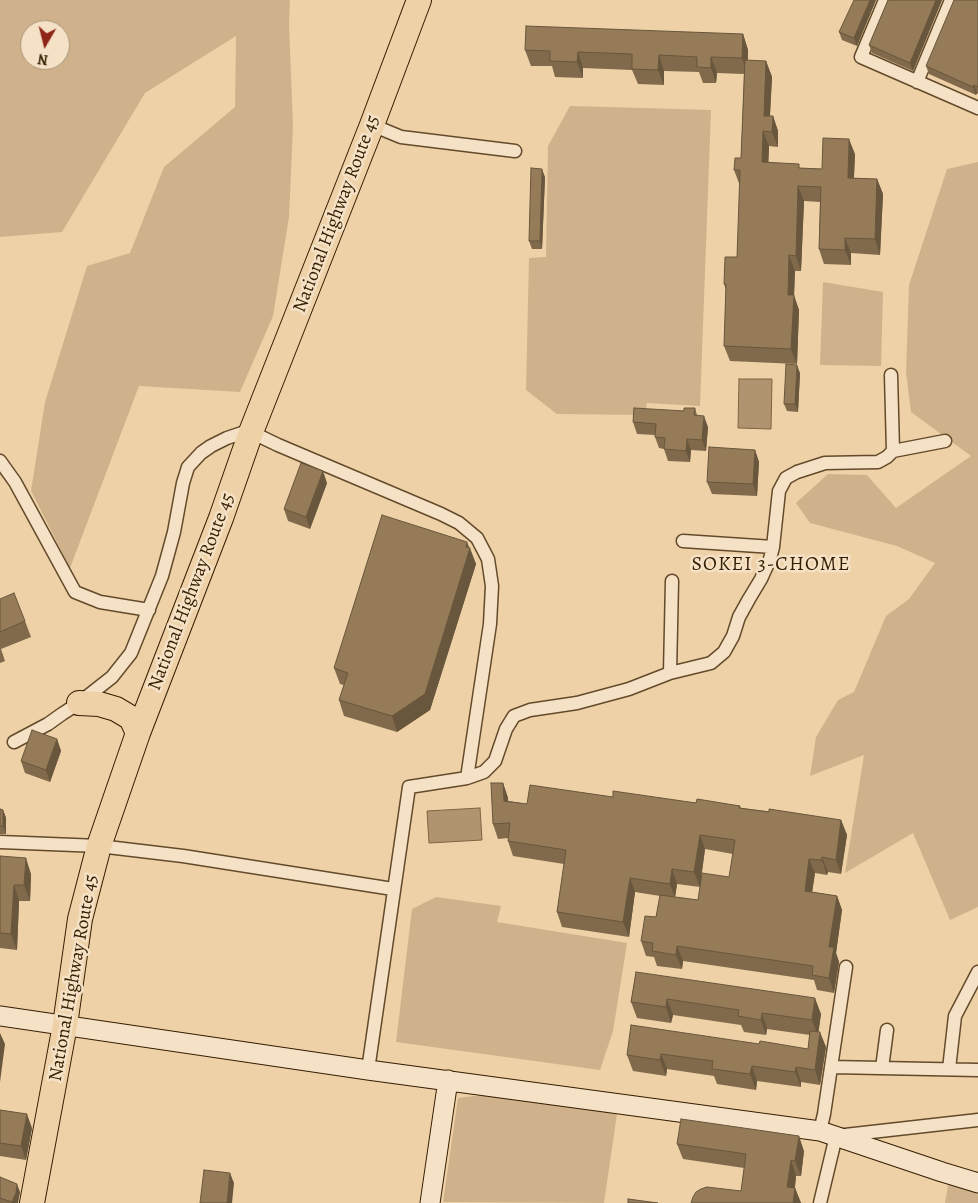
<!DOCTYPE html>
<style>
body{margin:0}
#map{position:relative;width:978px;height:1203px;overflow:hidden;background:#eed1a7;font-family:Alegreya,serif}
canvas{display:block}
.north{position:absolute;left:20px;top:20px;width:50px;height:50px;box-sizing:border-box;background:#f4e1c6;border:1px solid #a89377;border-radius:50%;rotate:188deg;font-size:14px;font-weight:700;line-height:20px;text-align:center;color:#351d01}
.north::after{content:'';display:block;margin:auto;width:18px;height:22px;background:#8f2418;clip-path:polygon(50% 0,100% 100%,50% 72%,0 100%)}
</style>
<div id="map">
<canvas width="978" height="1203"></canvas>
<div class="north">N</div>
</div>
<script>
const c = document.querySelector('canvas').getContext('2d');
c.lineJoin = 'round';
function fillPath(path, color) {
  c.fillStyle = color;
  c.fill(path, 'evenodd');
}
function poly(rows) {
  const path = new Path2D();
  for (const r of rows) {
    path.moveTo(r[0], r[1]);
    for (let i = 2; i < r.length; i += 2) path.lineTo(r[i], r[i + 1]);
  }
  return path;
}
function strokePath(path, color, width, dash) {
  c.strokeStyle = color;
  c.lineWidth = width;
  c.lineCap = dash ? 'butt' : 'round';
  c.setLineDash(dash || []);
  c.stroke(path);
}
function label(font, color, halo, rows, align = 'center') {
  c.font = font + ' Alegreya,serif';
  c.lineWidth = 5;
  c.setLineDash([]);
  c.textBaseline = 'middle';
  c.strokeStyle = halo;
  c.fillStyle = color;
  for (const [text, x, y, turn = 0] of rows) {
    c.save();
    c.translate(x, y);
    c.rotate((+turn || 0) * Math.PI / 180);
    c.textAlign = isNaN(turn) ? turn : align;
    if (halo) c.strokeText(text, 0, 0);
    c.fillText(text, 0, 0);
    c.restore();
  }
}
const green = poly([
 [0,0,290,0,289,24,293,126,289,217,273,316,240,392,139,386,70,568,31,491,45,402,87,266,130,253,164,167,235,107,236,36,145,93,62,232,0,237],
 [30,30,60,30,60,60,30,60],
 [570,106,711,110,700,406,647,403,645,415,557,414,526,390,529,258,546,257,548,146],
 [978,162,978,907,950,920,913,833,845,873,864,755,810,776,816,737,838,700,854,692,886,616,909,599,935,563,897,546,810,523,796,503,828,474,867,475,896,508,971,456,911,412,906,372,909,285,947,169],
 [823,282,883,292,881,366,820,365],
 [436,897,501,906,497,922,627,943,613,1031,600,1070,396,1042,412,909],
 [491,1094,617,1114,604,1203,443,1202,458,1098],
 [978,1171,978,1203,945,1203,950,1174]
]);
const water = poly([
 [739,379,772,379,771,429,738,428,739,379],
 [480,808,482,840,429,843,427,811,480,808]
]);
const street = poly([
 [885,0,861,57,978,108],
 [917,82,951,0],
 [372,125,401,137,515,151],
 [891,375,893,451],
 [0,461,15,482,75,592,100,602,149,610],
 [683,541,773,547],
 [670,673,672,581],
 [14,742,48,724,62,714,79,703,112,677,131,653,162,576,174,532,183,483,188,467,201,453,211,446,227,438,242,433,251,432,278,445,441,514,459,523,477,538,488,559,492,586,490,624,467,778,409,787,368,1070],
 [467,778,484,772,495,761,506,729,514,716,530,710,577,703,629,689,670,673,711,663,724,652,733,636,739,617,749,599,761,579,770,559,773,547,779,491,786,478,797,472,825,463,878,462,887,457,893,451,945,441],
 [0,842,99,846,183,856,393,889],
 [832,1067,978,1070],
 [882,1068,887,1030],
 [949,1069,955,1016,978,972],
 [820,1131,824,1114,846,967],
 [820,1203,836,1136,978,1120]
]);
const secondary = poly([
 [0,1016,368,1070,820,1131,942,1172,978,1183],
 [430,1203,448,1080]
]);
const highway = poly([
 [79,703,99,704,116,709,131,718,138,733],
 [32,1203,65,1025,80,919,99,846,138,733,221,518,251,432,372,125,419,0]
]);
const wall = poly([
 [876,0,857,46,842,40,839,32],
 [888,0,942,0,913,71,872,53,869,45],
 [978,0,978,94,977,93,976,95,929,74,926,66],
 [743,34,748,50,748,61,766,61,772,77,770,116,773,116,778,131,778,147,769,146,768,162,801,168,822,169,855,154,854,178,877,179,883,194,880,255,851,253,851,265,824,264,819,249,820,202,804,201,801,271,795,271,794,295,799,310,797,364,730,361,724,346,726,290,724,284,737,257,740,186,734,170,741,158,744,74,717,73,716,83,703,83,699,72,664,71,664,85,638,84,632,70,583,68,583,78,555,77,552,66,531,66,525,50],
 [545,177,542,249,532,249,529,241],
 [800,373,798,412,787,411,784,404],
 [695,408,697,415,708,427,706,451,691,450,690,462,668,461,664,449,659,448,655,437,655,435,637,434,633,422],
 [755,450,759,462,757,496,712,494,707,482],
 [327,483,310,529,288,521,284,509],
 [470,548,476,564,430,710,397,732,344,716,339,700,344,685,340,684,334,668],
 [0,599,25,621,31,637,1,649,5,661,0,663],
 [57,739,61,751,50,782,25,773,21,761],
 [503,783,508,798,508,801,527,804,613,797,740,806,741,808,841,820,847,835,841,874,828,872,827,875,815,873,812,892,837,896,842,910,836,953,839,962,834,993,817,990,814,980,683,961,682,969,657,966,654,957,646,956,641,941,656,917,660,896,635,892,629,937,562,927,557,912,564,864,513,856,508,841,508,838,498,839,493,824],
 [705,849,733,854,729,877,701,878],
 [677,884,700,887,698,900,675,897],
 [0,809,3,810,6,818,6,834,0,834],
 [0,856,31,874,30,901,19,901,17,950,0,948,0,952],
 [636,972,821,1014,818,1032,826,1047,820,1085,801,1082,801,1087,757,1081,756,1090,717,1084,714,1076,667,1069,666,1076,633,1071,627,1055,759,1044,808,1049,810,1035,767,1029,766,1035,744,1032,741,1025,673,1015,671,1023,637,1018,631,1002],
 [0,1110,32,1128,26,1160,0,1156],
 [677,1144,804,1151,801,1176,796,1176,795,1188,801,1203,691,1203,741,1191,744,1168,683,1159],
 [0,1177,20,1192,18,1203,0,1203]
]);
const shadedWall = poly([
 [870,0,876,0,857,46,854,38],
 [936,0,942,0,913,71,910,63],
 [743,34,748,50,747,74,742,58],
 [578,52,583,68,583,78,577,62],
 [659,55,664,71,664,85,658,70],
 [711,57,717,73,716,83,711,68],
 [766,61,772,77,769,131,764,116],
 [974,85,977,93,976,95,973,87],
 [773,116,778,131,778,147,772,132],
 [763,131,769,146,768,177,762,162],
 [849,139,855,154,853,193,848,178],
 [542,169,545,177,542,249,540,241],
 [877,179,883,194,880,255,875,239],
 [798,186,804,201,801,271,796,256],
 [845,238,851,253,851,265,845,250],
 [789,255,795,271,794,296,799,310,797,364,791,349,788,295],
 [797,365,800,373,798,412,795,404],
 [704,416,708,427,706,451,702,440],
 [687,439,691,450,690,462,686,451],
 [755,450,759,462,757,496,753,484],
 [323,471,327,483,310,529,306,517],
 [467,542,476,564,430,710,397,732,392,716,466,547],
 [57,739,61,751,50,782,46,770],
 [503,783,508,798,509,815,504,801],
 [3,810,6,818,6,834,3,826],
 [841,820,847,835,841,874,836,860],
 [700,835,705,849,700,887,694,872],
 [822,857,828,872,827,875,822,860],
 [26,858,31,874,30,901,24,885],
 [809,859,815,873,810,906,805,891],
 [672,869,677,884,675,898,670,884],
 [630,878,635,892,629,937,623,922],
 [14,885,19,901,17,950,11,934],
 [837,896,842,910,836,953,839,962,834,993,829,978,829,947],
 [677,946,683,961,682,969,676,955],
 [815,998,821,1014,818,1036,812,1020],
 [667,999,673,1015,671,1023,666,1007],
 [762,1013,767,1029,766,1035,761,1020],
 [820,1032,826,1047,820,1085,815,1070],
 [0,1033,5,1044,0,1082],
 [661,1054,667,1069,666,1076,660,1060],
 [752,1066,757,1081,756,1090,750,1074],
 [796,1067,801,1082,801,1087,795,1072],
 [27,1114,32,1128,26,1160,21,1146],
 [799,1136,804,1151,801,1176,795,1161],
 [791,1160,796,1176,793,1202,787,1187],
 [230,1173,234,1183,232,1203,227,1203],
 [17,1184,20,1192,18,1201,18,1203,12,1203],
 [795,1188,801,1203,793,1203]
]);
const building = poly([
 [854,0,870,0,854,38,839,32,854,0],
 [888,0,936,0,910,63,869,45,888,0],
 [954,0,978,0,978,87,974,85,973,87,926,66,954,0],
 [526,26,743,34,742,58,711,57,711,68,697,67,697,57,659,55,658,70,632,69,632,54,578,52,577,62,550,61,550,51,525,50,526,26],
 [745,60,766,61,764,116,773,116,772,132,763,131,762,162,799,164,799,168,822,169,823,138,849,139,848,178,877,179,875,239,845,238,845,250,819,249,821,187,798,186,796,256,789,255,788,295,794,295,791,349,724,346,726,284,724,284,725,257,737,257,740,170,734,170,735,158,741,158,745,60],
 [531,168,542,169,540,241,529,241,531,168],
 [786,364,797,365,795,404,784,404,786,364],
 [634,408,684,411,684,408,695,408,694,415,704,416,702,440,687,439,686,451,664,449,665,438,655,437,656,424,633,422,634,408],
 [709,447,755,450,753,484,707,482,709,447],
 [301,463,323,471,306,517,284,509,301,463],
 [382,515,467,542,466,547,470,548,425,694,392,716,339,700,348,673,334,668,382,515],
 [14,593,25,621,0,632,0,599,14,593],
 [32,730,57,739,46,770,21,761,32,730],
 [491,783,503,783,504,801,527,804,530,785,613,797,613,791,696,803,697,799,740,806,739,808,769,812,769,809,841,820,836,860,822,857,822,860,809,859,805,891,837,896,829,947,834,947,829,978,812,975,813,966,677,946,676,955,652,951,653,943,641,941,645,916,656,917,660,895,698,900,702,873,729,877,735,840,700,835,694,872,672,869,670,884,630,878,623,922,557,912,566,850,508,841,510,823,493,824,491,783],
 [0,809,3,810,3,826,0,826,0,809],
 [0,856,26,858,24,885,14,885,11,934,0,933,0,856],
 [636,972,815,998,812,1020,762,1013,761,1020,738,1016,739,1010,667,999,666,1007,631,1002,636,972],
 [631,1025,759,1044,760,1041,808,1049,810,1031,820,1032,815,1070,796,1067,795,1072,752,1066,750,1074,712,1069,713,1061,661,1054,660,1060,627,1055,631,1025],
 [0,1110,27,1114,21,1146,0,1143,0,1110],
 [681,1119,799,1136,795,1161,791,1160,787,1187,795,1188,793,1203,691,1203,693,1197,696,1192,701,1189,707,1187,741,1191,746,1154,677,1144,681,1119],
 [204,1170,230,1173,227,1203,229,1203,200,1203,204,1170],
 [0,1177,17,1184,16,1193,12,1202,0,1198,0,1177],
 [628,1199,658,1203,628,1203,628,1199]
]);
const streetNames = [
 ["National Highway Route 45",337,214,-69],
 ["National Highway Route 45",192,592,-69],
 ["National Highway Route 45",74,978,-80]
];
const neighbourhoodNames = [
 ["SOKEI 3-CHOME",771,565]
];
fillPath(green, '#cfb28b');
fillPath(water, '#af946f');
strokePath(water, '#7e6443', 1);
strokePath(street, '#634a2a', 15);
strokePath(secondary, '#351d01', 21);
strokePath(highway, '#351d01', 26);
strokePath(street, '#f4e1c6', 12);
strokePath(secondary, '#f4e1c6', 19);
strokePath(highway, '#eed1a7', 24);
fillPath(wall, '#806a4b');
fillPath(shadedWall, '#68563d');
fillPath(building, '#957b57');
strokePath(building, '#68563d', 1);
label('19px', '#351d01', '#f4e1c6', streetNames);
c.letterSpacing = '1px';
label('20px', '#351d01', '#f4e1c6', neighbourhoodNames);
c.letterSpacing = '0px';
</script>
